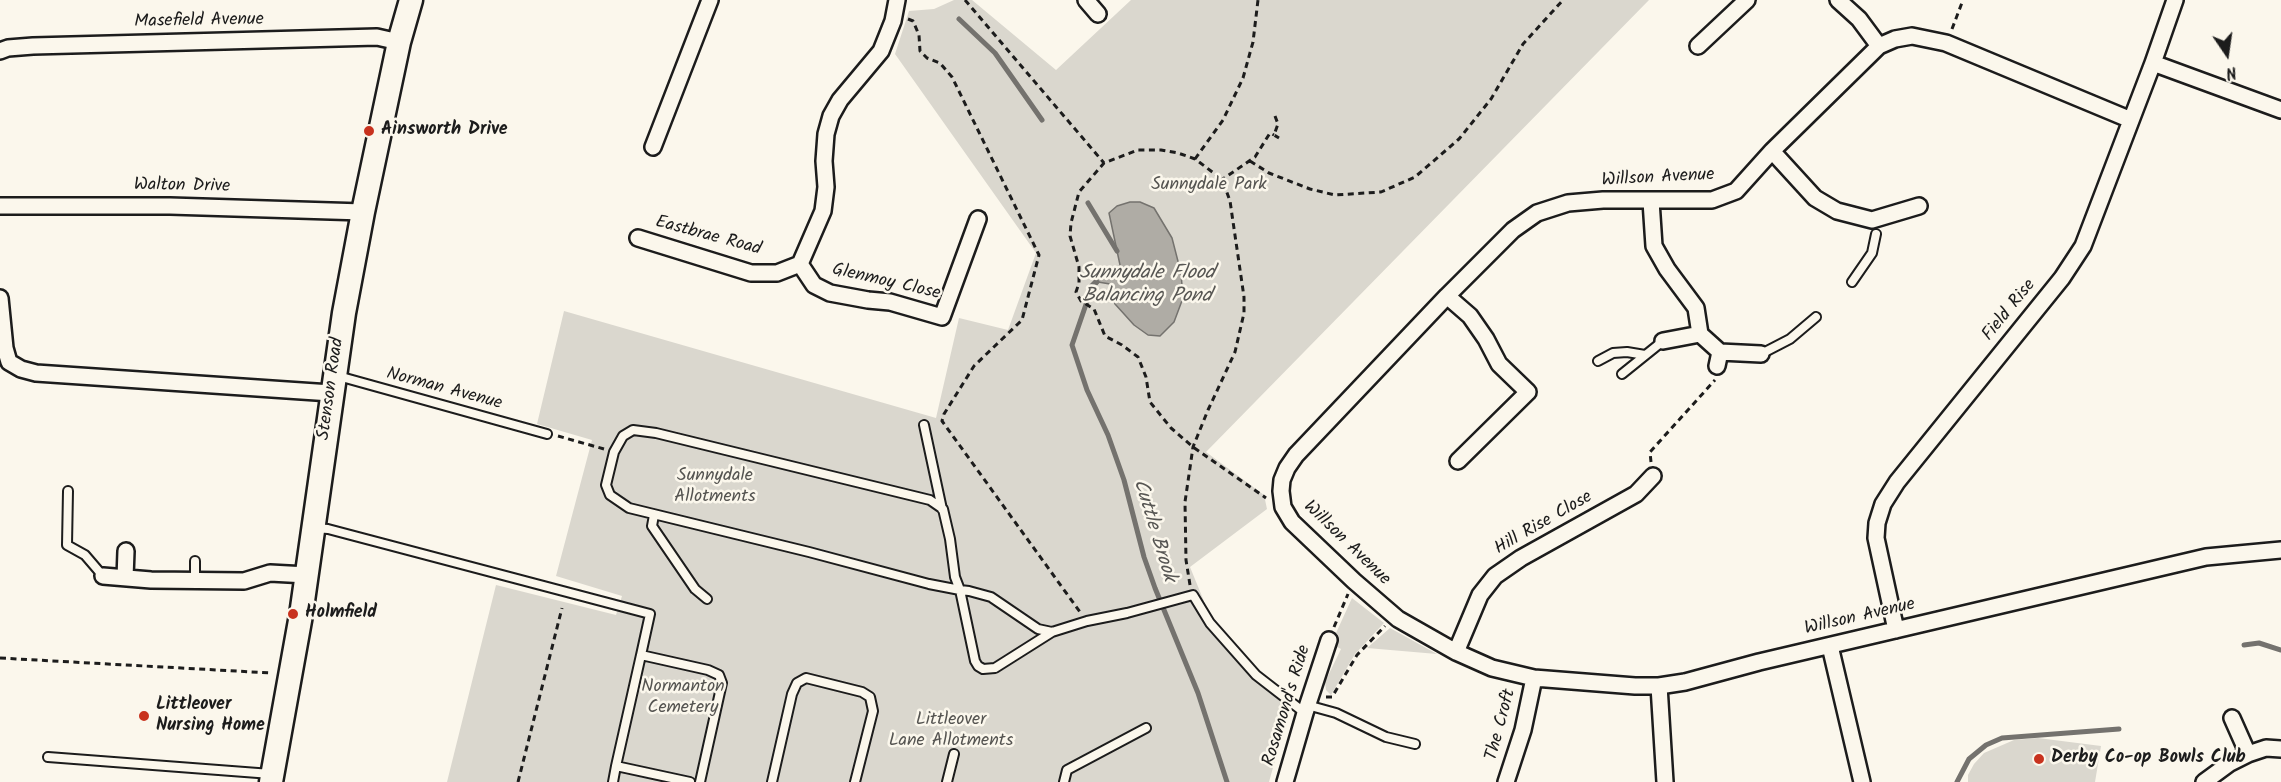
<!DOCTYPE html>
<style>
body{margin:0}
#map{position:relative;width:2281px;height:782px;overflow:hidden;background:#fbf7ec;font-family:Kalam,sans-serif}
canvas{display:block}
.north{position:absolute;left:2197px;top:24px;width:60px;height:60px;-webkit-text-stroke:4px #fbf7ec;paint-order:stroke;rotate:167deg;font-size:16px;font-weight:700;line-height:24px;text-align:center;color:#1c1c1c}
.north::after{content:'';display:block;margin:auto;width:21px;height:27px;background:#1c1c1c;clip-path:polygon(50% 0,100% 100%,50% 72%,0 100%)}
</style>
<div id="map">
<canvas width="2281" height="782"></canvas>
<div class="north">N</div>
</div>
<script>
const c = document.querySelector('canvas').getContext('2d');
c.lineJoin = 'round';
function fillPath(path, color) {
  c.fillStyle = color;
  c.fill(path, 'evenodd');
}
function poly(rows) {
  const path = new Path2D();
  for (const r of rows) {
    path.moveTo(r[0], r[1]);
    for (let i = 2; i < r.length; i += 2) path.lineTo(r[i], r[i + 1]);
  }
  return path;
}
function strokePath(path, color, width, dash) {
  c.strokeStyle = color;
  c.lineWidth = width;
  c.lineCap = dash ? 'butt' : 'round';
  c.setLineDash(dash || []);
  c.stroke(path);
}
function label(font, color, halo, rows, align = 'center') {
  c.font = font + ' Kalam,sans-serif';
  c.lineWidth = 5;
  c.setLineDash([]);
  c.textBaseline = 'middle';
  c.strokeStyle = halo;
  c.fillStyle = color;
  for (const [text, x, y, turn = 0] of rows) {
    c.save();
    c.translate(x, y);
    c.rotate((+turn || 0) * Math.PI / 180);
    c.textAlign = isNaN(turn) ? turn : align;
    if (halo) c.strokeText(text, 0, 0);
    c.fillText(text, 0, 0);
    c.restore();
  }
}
const green = poly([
 [954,0,972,0,1056,70,1131,0,1649,0,1206,452,1264,495,1267,509,1190,567,1210,616,1233,647,1292,699,1269,782,447,782,496,585,616,615,622,596,556,576,592,440,537,424,564,311,936,418,959,318,1008,330,1036,253,895,54,909,11,934,9],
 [1352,598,1384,623,1355,654,1331,695,1326,690,1325,682,1341,649,1331,644],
 [1390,628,1437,654,1367,648],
 [2038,738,2101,746,2095,782,1968,782,1968,775,1974,764,1984,753,2014,740]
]);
const water = poly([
 [1130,202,1140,202,1154,208,1172,238,1181,273,1183,298,1174,322,1160,336,1148,335,1134,325,1115,304,1110,284,1098,282,1095,288,1089,286,1098,277,1112,278,1120,265,1109,213,1117,206,1130,202]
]);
const stream = poly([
 [959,19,995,53,1042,120],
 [1088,203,1117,251],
 [1097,282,1092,287,1072,345,1087,390,1108,435,1124,480,1144,557,1155,588,1198,693,1227,782],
 [2244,645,2259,643,2281,650],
 [1957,782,1969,759,1986,745,2002,738,2119,729]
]);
const path = poly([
 [965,0,1104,163],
 [908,19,913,21,919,35,920,51,927,58,940,63,952,77,1039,255,1022,320,974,366,944,414,942,421,1080,612],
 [1952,29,1963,0],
 [1275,116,1278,124,1274,135,1279,138],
 [1195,159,1223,120,1243,78,1253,42,1258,0],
 [1250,161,1269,173,1310,189,1335,195,1381,192,1415,177,1459,139,1491,99,1523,44,1563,0],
 [1220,181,1255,157,1270,133,1274,135],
 [558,436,604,449],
 [1651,462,1650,452,1715,380],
 [1190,585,1186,560,1185,502,1193,447,1208,410,1235,352,1244,313,1244,297,1230,201,1225,187,1215,174,1195,159,1178,153,1161,150,1138,150,1104,163,1079,192,1071,223,1070,236,1079,267,1079,283,1076,292,1081,301,1094,309,1105,336,1122,345,1138,357,1146,377,1150,402,1171,428,1193,447,1266,498],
 [1334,627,1348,594],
 [0,658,271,673],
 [1326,697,1332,697,1357,655,1385,626],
 [518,782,562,608]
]);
const lane = poly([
 [1852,282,1872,253,1876,234],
 [1761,354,1790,339,1816,317],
 [1598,361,1613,353,1627,352,1645,355],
 [1622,374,1663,341],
 [338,376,547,434],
 [924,425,942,509],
 [68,491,67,545,85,555,103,576],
 [654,515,652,526,695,589,707,599],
 [314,528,328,529,650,614,641,655],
 [195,579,195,561],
 [1052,632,995,668,983,669,978,666,975,661,960,590,955,577,950,539,943,509,930,500,656,433,633,430,623,436,614,452,606,485,610,495,629,508,809,552,929,584,960,590,969,591,991,597,1038,629,1052,632,1087,621,1127,613,1193,595,1210,623,1256,675,1305,713],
 [1307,705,1336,713,1386,737,1415,744],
 [48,757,271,774],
 [616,766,641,655,708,670,719,675,722,683,700,782],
 [613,782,616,766,690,782],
 [772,782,792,694,797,683,806,678,862,692,870,697,873,711,855,782],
 [947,782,954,754],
 [1064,782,1067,770,1146,728]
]);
const street = poly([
 [1086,0,1098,14],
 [1838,0,1859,19,1879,46],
 [1698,46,1747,0],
 [0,51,8,48,33,46,377,37,399,42],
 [2153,63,2281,110],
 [2131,120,1946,43,1912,36,1895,39,1879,46,1772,151,1736,191,1712,200,1603,200,1568,203,1537,213,1513,230,1447,296,1296,455,1287,468,1282,480,1281,491,1283,507,1292,522,1354,581,1398,619,1456,652,1492,668,1534,678,1635,686,1659,686,1685,682,1759,662,2206,557,2281,550],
 [653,147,710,0],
 [1772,151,1815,198,1837,211,1872,220,1919,206],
 [1651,201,1654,246,1667,269,1696,308,1700,334,1720,352],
 [0,206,170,206,363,212],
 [638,238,751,273,777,273,800,264,823,211,826,187,824,161,826,134,831,116,840,100,881,51,893,21,897,0],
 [800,264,814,285,830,293,868,300,890,302,942,317,978,219],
 [1447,296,1470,316,1486,339,1499,364,1528,392,1458,461],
 [0,298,5,348,9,362,21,369,36,373,331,393],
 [1663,341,1700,334],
 [1717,366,1720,352,1761,354],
 [103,576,151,580,244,581,270,573,307,575],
 [125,578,126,551],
 [1896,630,1876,538,1877,523,1883,504,1897,482,2062,278,2083,246,2153,63,2175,0],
 [1830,646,1862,782],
 [1456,652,1480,595,1495,576,1521,558,1636,494,1653,476],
 [1659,686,1665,782],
 [2232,718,2248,754],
 [1285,782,1305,713,1329,640],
 [1506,782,1523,730,1534,678],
 [2204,782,2230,763,2248,754,2266,748,2281,749]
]);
const secondary = poly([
 [271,782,301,615,344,313,363,212,399,42,411,0]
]);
const markers = [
 [369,131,6,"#c8321e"],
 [293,614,6,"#c8321e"],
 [144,716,6,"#c8321e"],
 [2039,759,6,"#c8321e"]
];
const streetNames = [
 ["Masefield Avenue",199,22,-1],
 ["Willson Avenue",1658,179,-3],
 ["Walton Drive",182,187,1],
 ["Eastbrae Road",708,237,15],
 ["Glenmoy Close",886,283,13],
 ["Field Rise",2010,311,-51],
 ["Stenson Road",332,389,-82],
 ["Norman Avenue",444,390,15],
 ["Hill Rise Close",1544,524,-30],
 ["Willson Avenue",1346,544,44],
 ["Willson Avenue",1860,618,-13],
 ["Rosamond's Ride",1288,706,-73],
 ["The Croft",1502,725,-75]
];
const poiNames = [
 ["Ainsworth Drive",381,131],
 ["Holmfield",305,614],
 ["Littleover",156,706],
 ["Nursing Home",156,727],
 ["Derby Co-op Bowls Club",2051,759]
];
const parkNames = [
 ["Sunnydale Park",1209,186],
 ["Sunnydale",715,477],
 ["Allotments",715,498],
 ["Normanton",683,688],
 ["Cemetery",683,709],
 ["Littleover",951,721],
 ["Lane Allotments",951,742]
];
const waterNames = [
 ["Sunnydale Flood",1147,275],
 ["Balancing Pond",1147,298],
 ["Cuttle Brook",1153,531,73]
];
fillPath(green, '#dad7ce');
fillPath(water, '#afaca5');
strokePath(water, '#74726e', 1.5);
strokePath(stream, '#74726e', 5);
strokePath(lane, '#1c1c1c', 12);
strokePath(street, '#1c1c1c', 20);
strokePath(secondary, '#1c1c1c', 27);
strokePath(path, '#1c1c1c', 3, [6, 4.5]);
strokePath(lane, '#fbf7ec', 8);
strokePath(street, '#fbf7ec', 15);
strokePath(secondary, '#fbf7ec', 22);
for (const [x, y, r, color] of markers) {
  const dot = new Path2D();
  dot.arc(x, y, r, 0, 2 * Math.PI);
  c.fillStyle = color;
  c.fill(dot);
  strokePath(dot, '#fbf7ec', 2);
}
label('18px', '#1c1c1c', '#fbf7ec', streetNames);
label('bold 18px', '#1c1c1c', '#fbf7ec', poiNames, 'left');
label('18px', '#555451', '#fbf7ec', parkNames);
label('italic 20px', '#575653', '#fbf7ec', waterNames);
</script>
